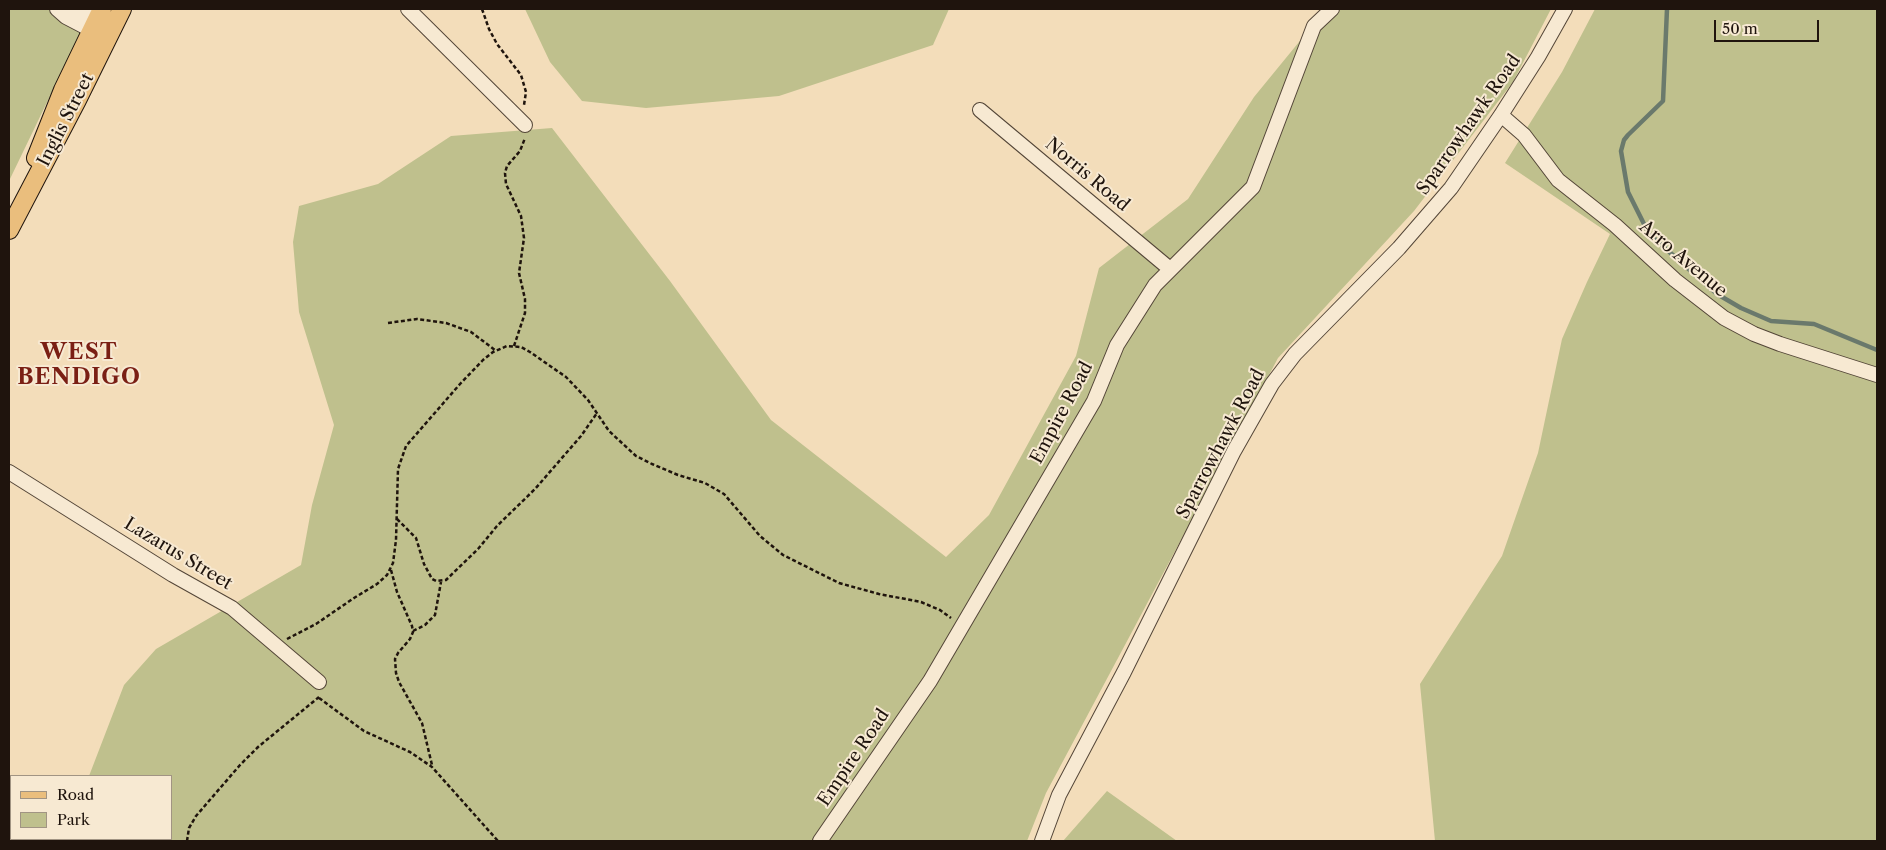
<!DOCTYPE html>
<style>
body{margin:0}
#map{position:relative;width:1886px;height:850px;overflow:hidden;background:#f3ddba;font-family:"Libre Caslon Text",serif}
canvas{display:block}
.frame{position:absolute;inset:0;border:10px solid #1f140d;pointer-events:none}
.legend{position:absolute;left:10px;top:775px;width:162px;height:65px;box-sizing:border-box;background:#f7e9d2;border:1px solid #a19483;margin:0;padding:6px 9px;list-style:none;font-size:15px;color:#1f140d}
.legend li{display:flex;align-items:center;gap:10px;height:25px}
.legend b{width:25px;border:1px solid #a19483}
.scale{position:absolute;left:1714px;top:20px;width:105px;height:22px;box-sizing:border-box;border:2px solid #1f140d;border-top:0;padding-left:6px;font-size:15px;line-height:18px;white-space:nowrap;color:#1f140d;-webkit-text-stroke:4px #f7e9d2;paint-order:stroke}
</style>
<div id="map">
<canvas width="1886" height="850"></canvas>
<div class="frame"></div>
<ul class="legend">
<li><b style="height:6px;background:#eabe7d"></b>Road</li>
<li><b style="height:14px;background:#bfc08d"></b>Park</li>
</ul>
<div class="scale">50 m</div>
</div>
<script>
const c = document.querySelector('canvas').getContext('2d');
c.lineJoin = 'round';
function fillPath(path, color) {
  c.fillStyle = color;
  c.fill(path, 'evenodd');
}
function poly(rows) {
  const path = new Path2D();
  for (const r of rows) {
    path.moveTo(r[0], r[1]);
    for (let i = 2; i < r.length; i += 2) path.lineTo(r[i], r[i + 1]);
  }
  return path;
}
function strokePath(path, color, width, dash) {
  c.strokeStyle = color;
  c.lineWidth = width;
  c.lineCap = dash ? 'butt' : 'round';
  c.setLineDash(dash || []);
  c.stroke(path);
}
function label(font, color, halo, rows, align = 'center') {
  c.font = font + ' "Libre Caslon Text",serif';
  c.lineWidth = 4;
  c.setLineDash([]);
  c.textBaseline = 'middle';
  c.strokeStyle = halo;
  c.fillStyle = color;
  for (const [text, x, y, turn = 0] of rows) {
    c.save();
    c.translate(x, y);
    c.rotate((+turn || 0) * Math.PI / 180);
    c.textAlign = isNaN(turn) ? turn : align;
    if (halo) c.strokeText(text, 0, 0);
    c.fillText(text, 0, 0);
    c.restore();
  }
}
const green = poly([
 [9,9,92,9,9,181],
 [525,9,949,9,933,45,779,96,646,108,582,101,550,62],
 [1326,9,1551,9,1513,82,1414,211,1278,358,1046,793,1027,841,43,841,46,839,171,839,171,776,89,776,124,685,156,649,301,565,312,505,334,425,299,312,293,242,299,206,378,184,451,136,552,128,670,281,771,420,946,557,989,515,1076,356,1099,268,1188,199,1254,97],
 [1595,9,1877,9,1877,841,1435,841,1420,684,1502,556,1538,453,1562,339,1587,282,1610,234,1505,163,1562,72],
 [1107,791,1177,841,1063,841]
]);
const stream = poly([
 [1667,9,1663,101,1628,135,1624,140,1621,151,1628,192,1649,234,1717,294,1741,308,1771,321,1814,324,1877,350]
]);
const path = poly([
 [482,9,489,29,497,44,521,75,526,92,524,105],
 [388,323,417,319,446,323,471,332,495,350],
 [514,346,525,313,525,299,519,273,524,238,521,216,506,184,505,173,507,166,520,151,525,138],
 [397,519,416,538,424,564,432,579,436,581,446,580,478,549,497,526,535,489,581,436,597,413],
 [391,570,397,592,412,626,413,632,410,639,398,653,395,659,396,673,399,682,422,723,432,765],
 [413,631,425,625,435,615,441,582],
 [287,639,316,624,354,598,377,584,387,575,393,563,396,540,398,469,406,446,460,384,483,360,493,352,507,346,521,347,530,352,566,377,588,400,609,431,636,456,652,464,678,475,705,483,724,494,760,536,783,555,839,583,879,594,921,602,940,610,951,618],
 [319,698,364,731,410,752,432,767,498,841],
 [187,841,189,828,196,816,240,765,258,747,319,697]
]);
const minor = poly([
 [57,9,66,17,91,30],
 [73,9,97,19],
 [408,9,525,125],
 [980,110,1170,269],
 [1501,115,1524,135,1558,180,1615,225,1675,280,1724,318,1754,334,1780,344,1877,375],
 [9,472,173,575,232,608,319,682],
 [820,841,930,681,1094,401,1117,345,1155,285,1253,187,1314,26,1332,9],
 [1042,841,1059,795,1124,672,1234,451,1272,384,1295,354,1399,248,1451,188,1501,115,1538,57,1565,9]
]);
const major = poly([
 [36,158,63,90,102,9],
 [9,230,77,100,122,9]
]);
const streetNames = [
 ["Inglis Street",66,120,-63],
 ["Sparrowhawk Road",1469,125,-55],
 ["Norris Road",1087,175,40],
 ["Arro Avenue",1683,259,40],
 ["Empire Road",1062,413,-62],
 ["Sparrowhawk Road",1221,444,-62],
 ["Lazarus Street",178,554,31],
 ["Empire Road",854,758,-56]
];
const districtNames = [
 ["WEST",79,353],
 ["BENDIGO",79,378]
];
fillPath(green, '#bfc08d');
strokePath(stream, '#6a796c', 4.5);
strokePath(minor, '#544638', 16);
strokePath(major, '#1f140d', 20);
strokePath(path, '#1f140d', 2.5, [4, 2.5]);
strokePath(minor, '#f7e9d2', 14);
strokePath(major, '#eabe7d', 18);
label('18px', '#1f140d', '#f7e9d2', streetNames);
c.letterSpacing = '1px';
label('bold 22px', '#7a1f14', '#f7e9d2', districtNames);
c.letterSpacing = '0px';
</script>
